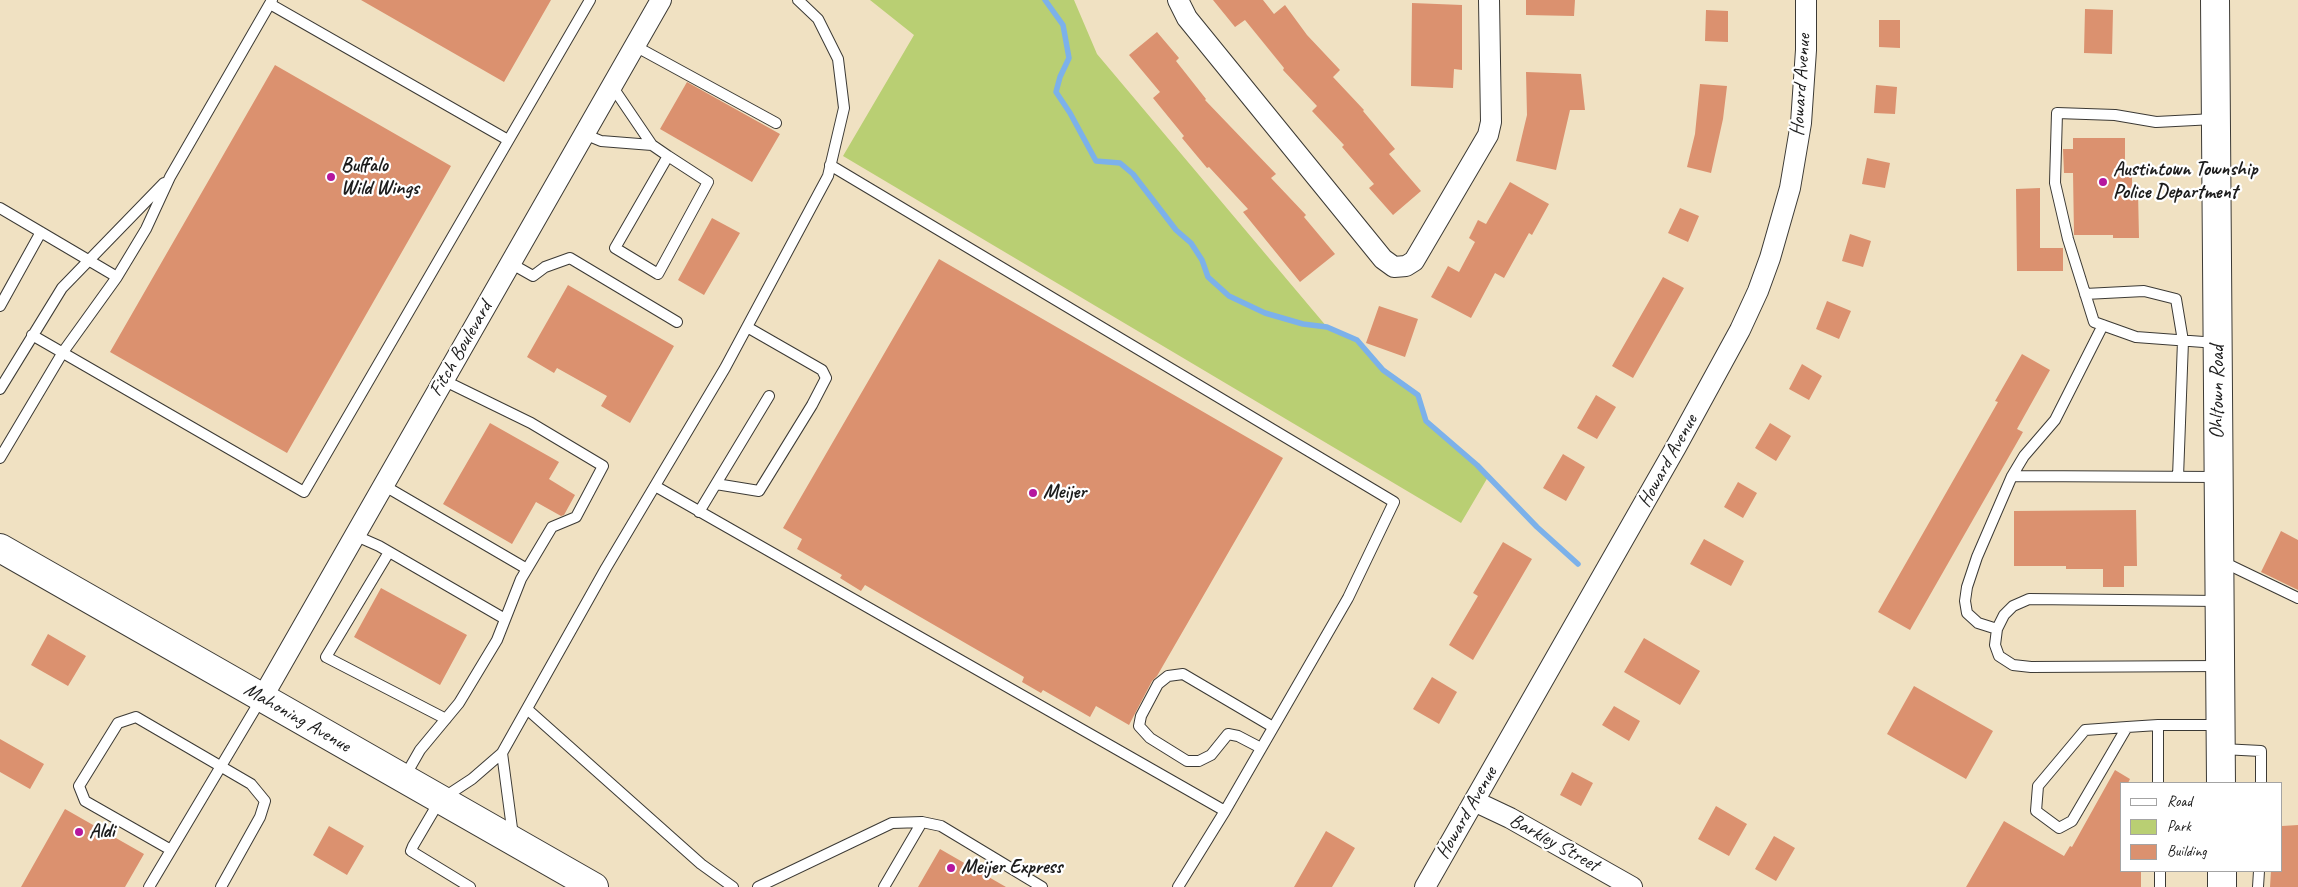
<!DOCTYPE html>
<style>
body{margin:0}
#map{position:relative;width:2298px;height:887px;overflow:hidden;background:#f0e1c2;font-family:Caveat,sans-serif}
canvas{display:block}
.legend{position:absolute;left:2120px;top:782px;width:162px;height:90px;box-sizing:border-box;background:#fff;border:1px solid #a4a4a4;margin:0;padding:6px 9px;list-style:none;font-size:15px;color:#1c1c1c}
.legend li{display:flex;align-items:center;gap:10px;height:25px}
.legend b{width:25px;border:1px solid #a4a4a4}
</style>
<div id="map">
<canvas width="2298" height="887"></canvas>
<ul class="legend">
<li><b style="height:6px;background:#fff"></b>Road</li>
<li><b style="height:14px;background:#b9cf73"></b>Park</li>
<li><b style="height:14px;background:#db916f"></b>Building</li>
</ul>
</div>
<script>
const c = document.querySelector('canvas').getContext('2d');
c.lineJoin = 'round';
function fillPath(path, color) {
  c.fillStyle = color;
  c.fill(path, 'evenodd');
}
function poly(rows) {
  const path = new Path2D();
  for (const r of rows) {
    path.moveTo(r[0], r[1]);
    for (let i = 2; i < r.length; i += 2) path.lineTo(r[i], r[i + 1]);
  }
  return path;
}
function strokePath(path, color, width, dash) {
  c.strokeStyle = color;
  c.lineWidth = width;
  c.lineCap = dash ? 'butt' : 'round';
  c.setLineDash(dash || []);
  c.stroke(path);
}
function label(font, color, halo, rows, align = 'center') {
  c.font = font + ' Caveat,sans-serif';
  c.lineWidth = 4.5;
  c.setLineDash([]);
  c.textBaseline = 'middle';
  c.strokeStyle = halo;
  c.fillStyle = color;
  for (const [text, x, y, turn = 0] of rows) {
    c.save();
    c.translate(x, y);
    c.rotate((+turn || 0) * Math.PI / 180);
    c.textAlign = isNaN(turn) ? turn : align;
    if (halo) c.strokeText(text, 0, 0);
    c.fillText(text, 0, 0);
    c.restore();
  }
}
const green = poly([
 [870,0,1074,0,1097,54,1327,327,1357,340,1383,370,1418,395,1426,421,1488,477,1461,523,843,156,914,35]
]);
const stream = poly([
 [1045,0,1063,25,1069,58,1060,77,1056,92,1070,113,1096,161,1120,163,1133,174,1176,230,1191,243,1202,260,1208,277,1229,296,1265,313,1303,324,1327,327,1357,340,1383,370,1418,395,1426,421,1477,465,1537,527,1578,564]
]);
const building = poly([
 [361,0,551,0,504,82],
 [1213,0,1263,0,1274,14,1285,5,1307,35,1340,70,1333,77,1364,110,1363,111,1395,149,1389,154,1421,191,1393,215,1369,188,1374,184,1342,147,1344,145,1312,111,1317,106,1283,70,1284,68,1245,20,1235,27],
 [1526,0,1575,0,1574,16,1526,15],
 [1412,3,1462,5,1462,70,1454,69,1453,88,1411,86],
 [2085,9,2113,10,2112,54,2084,53],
 [1706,10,1728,11,1728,42,1705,41],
 [1879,20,1900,20,1900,48,1879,47],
 [1157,32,1179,58,1176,61,1206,99,1205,100,1276,174,1271,178,1306,215,1304,217,1335,254,1300,282,1243,212,1248,209,1209,167,1207,168,1182,138,1184,136,1153,98,1160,92,1129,55],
 [275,65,451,166,287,453,110,352],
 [1526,72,1581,74,1585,110,1570,110,1556,170,1516,161,1527,115],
 [687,82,780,134,752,182,660,129],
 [1700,84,1727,86,1723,119,1711,173,1687,167,1695,134],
 [1876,85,1897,87,1895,114,1874,113],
 [2073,138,2125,138,2125,172,2132,172,2132,191,2138,191,2139,238,2113,238,2113,235,2074,235,2073,173,2064,173,2063,149,2073,149],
 [1867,158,1890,163,1885,188,1862,184],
 [1510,182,1549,204,1532,235,1529,233,1504,278,1495,273,1471,318,1431,297,1448,266,1459,272,1475,242,1469,238,1478,220,1486,224],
 [2040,188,2040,248,2063,248,2063,271,2017,271,2016,189],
 [1680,208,1699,216,1688,242,1668,233],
 [712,218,740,233,704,295,678,280],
 [1850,234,1871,241,1863,267,1842,261],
 [939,259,1283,458,1157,676,1152,681,1129,725,1096,706,1090,717,1043,690,1041,693,1022,682,1024,677,865,585,861,591,840,578,842,575,797,549,802,539,783,528],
 [1663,277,1684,288,1633,378,1612,366],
 [568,285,674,346,630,423,601,406,607,396,557,368,554,373,527,357],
 [1827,301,1851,311,1839,339,1816,329],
 [1379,306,1418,319,1405,357,1366,343],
 [2022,354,2050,370,2017,429,2023,432,1910,630,1878,612,1998,402,1995,401],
 [1802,364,1822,376,1809,400,1789,389],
 [1596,395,1616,407,1597,439,1577,428],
 [490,423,559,462,549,479,575,495,564,515,561,516,536,502,512,544,443,504],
 [1770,423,1791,436,1776,461,1755,448],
 [1563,454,1585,467,1566,501,1543,488],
 [1738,482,1757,493,1743,518,1724,507],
 [2136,510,2137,566,2124,566,2124,587,2103,587,2103,569,2066,569,2066,566,2014,566,2014,511],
 [2281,531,2298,540,2298,590,2261,572],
 [1704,539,1744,561,1731,586,1690,564],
 [1503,542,1532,559,1473,660,1449,645,1478,596,1473,593],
 [381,588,467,635,440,685,354,637],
 [48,634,86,656,68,686,31,665],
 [1644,638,1700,671,1680,705,1624,672],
 [1432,677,1457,692,1439,724,1413,709],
 [1914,686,1993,731,1966,779,1887,734],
 [1614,706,1640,721,1629,741,1602,725],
 [0,739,44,764,30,789,0,772],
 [2115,770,2130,779,2128,783,2122,783,2122,871,2141,871,2141,887,1966,887,2004,821,2064,856,2070,846,2072,847],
 [1572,772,1593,783,1581,806,1560,795],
 [1716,806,1747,824,1729,856,1698,839],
 [65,809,144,854,125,887,21,887],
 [2298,825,2298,887,2270,887,2271,871,2282,871,2282,826],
 [329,826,364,846,347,875,313,855],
 [1326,831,1355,848,1332,887,1294,887],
 [1774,836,1795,848,1776,881,1755,869],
 [940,849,1006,887,918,887]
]);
const lane = poly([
 [270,4,508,140],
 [635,46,776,123],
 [2214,119,2156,122,2115,115,2057,113,2055,183,2068,239,2094,322,2136,337,2217,343],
 [584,134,601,141,652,145,612,86],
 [652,145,668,156,708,182,658,274,615,248,668,156],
 [830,165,1394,502,1348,598,1225,811],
 [0,208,117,277],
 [510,263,533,276,545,267,570,258,677,322],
 [2085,294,2144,291,2176,299,2183,341,2178,477],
 [0,306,41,232],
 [32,335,304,492,590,0],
 [0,389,62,288,164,183],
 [0,458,63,352,117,277,146,229,170,177,272,0],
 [2012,476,2218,477],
 [716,484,759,491,812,405,826,378,822,370,747,327],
 [383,485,527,569],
 [655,486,1225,811,1178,887],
 [699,512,769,396],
 [354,535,379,546,505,619],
 [389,552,326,657,446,719],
 [2221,561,2298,598],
 [2219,601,2029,599,2013,606,2004,615,1997,629,1995,645,1999,656,2013,665,2031,667,2220,666],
 [1997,629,1978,623,1967,613,1965,601,1967,587,1977,557,2012,476,2024,456,2055,420,2103,325],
 [527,709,701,864,733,887],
 [2127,727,2072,821,2059,828,2036,811,2038,786,2085,730,2127,727,2158,725],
 [1261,748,1238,736,1228,734,1211,755,1199,761,1187,761,1150,738,1139,726,1141,716,1158,684,1168,676,1183,674,1273,727],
 [2222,749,2261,751,2261,783],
 [502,753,513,836],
 [404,778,420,750,459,703,497,640,521,579,552,527,576,517,603,466,531,423,443,380],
 [2158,783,2158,725,2220,725],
 [171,850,85,801,79,786,118,723,136,717,251,784,265,801,260,817,221,887],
 [2160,871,2160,887],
 [149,887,261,699],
 [470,887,411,851,413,846,440,800,472,779,502,753,606,568,725,368,828,176,844,108,838,59,818,19,798,0],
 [758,887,892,823,922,822,941,826,1042,887],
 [884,887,922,822],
 [2258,887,2259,871]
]);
const street = poly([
 [1178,0,1187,18,1383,259,1394,267,1406,266,1414,261,1488,135,1491,122,1489,0],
 [262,698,661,0],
 [1474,801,1510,818,1632,887],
 [1425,887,1676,447,1740,330,1758,291,1770,258,1790,188,1801,123,1806,50,1806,0]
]);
const secondary = poly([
 [2215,0,2221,783],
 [2222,871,2222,887]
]);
const primary = poly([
 [0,548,594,887]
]);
const markers = [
 [331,177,5,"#b5179e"],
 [2103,182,5,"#b5179e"],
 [1033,493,5,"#b5179e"],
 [79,832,5,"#b5179e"],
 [951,868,5,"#b5179e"]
];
const streetNames = [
 ["Howard Avenue",1801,85,-86],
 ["Fitch Boulevard",461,349,-60],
 ["Ohltown Road",2218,392,-90],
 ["Howard Avenue",1668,461,-61],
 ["Mahoning Avenue",297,718,30],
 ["Howard Avenue",1467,813,-60],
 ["Barkley Street",1554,843,29]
];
const poiNames = [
 ["Buffalo",341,166],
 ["Wild Wings",341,189],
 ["Austintown Township",2113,170],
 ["Police Department",2113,193],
 ["Meijer",1043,493],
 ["Aldi",89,832],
 ["Meijer Express",961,868]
];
fillPath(green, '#b9cf73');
strokePath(stream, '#7cb1ea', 5.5);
fillPath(building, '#db916f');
strokePath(lane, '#3c3a35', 12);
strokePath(street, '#3c3a35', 22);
strokePath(secondary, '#3c3a35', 30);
strokePath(primary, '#3c3a35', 30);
strokePath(lane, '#fff', 10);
strokePath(street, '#fff', 20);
strokePath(secondary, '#fff', 28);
strokePath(primary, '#fff', 28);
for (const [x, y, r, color] of markers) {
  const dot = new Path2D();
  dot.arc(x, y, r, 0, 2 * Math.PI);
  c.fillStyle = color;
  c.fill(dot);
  strokePath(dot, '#fff', 2);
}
label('20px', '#1c1c1c', '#fff', streetNames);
label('bold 20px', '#1c1c1c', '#fff', poiNames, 'left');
</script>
